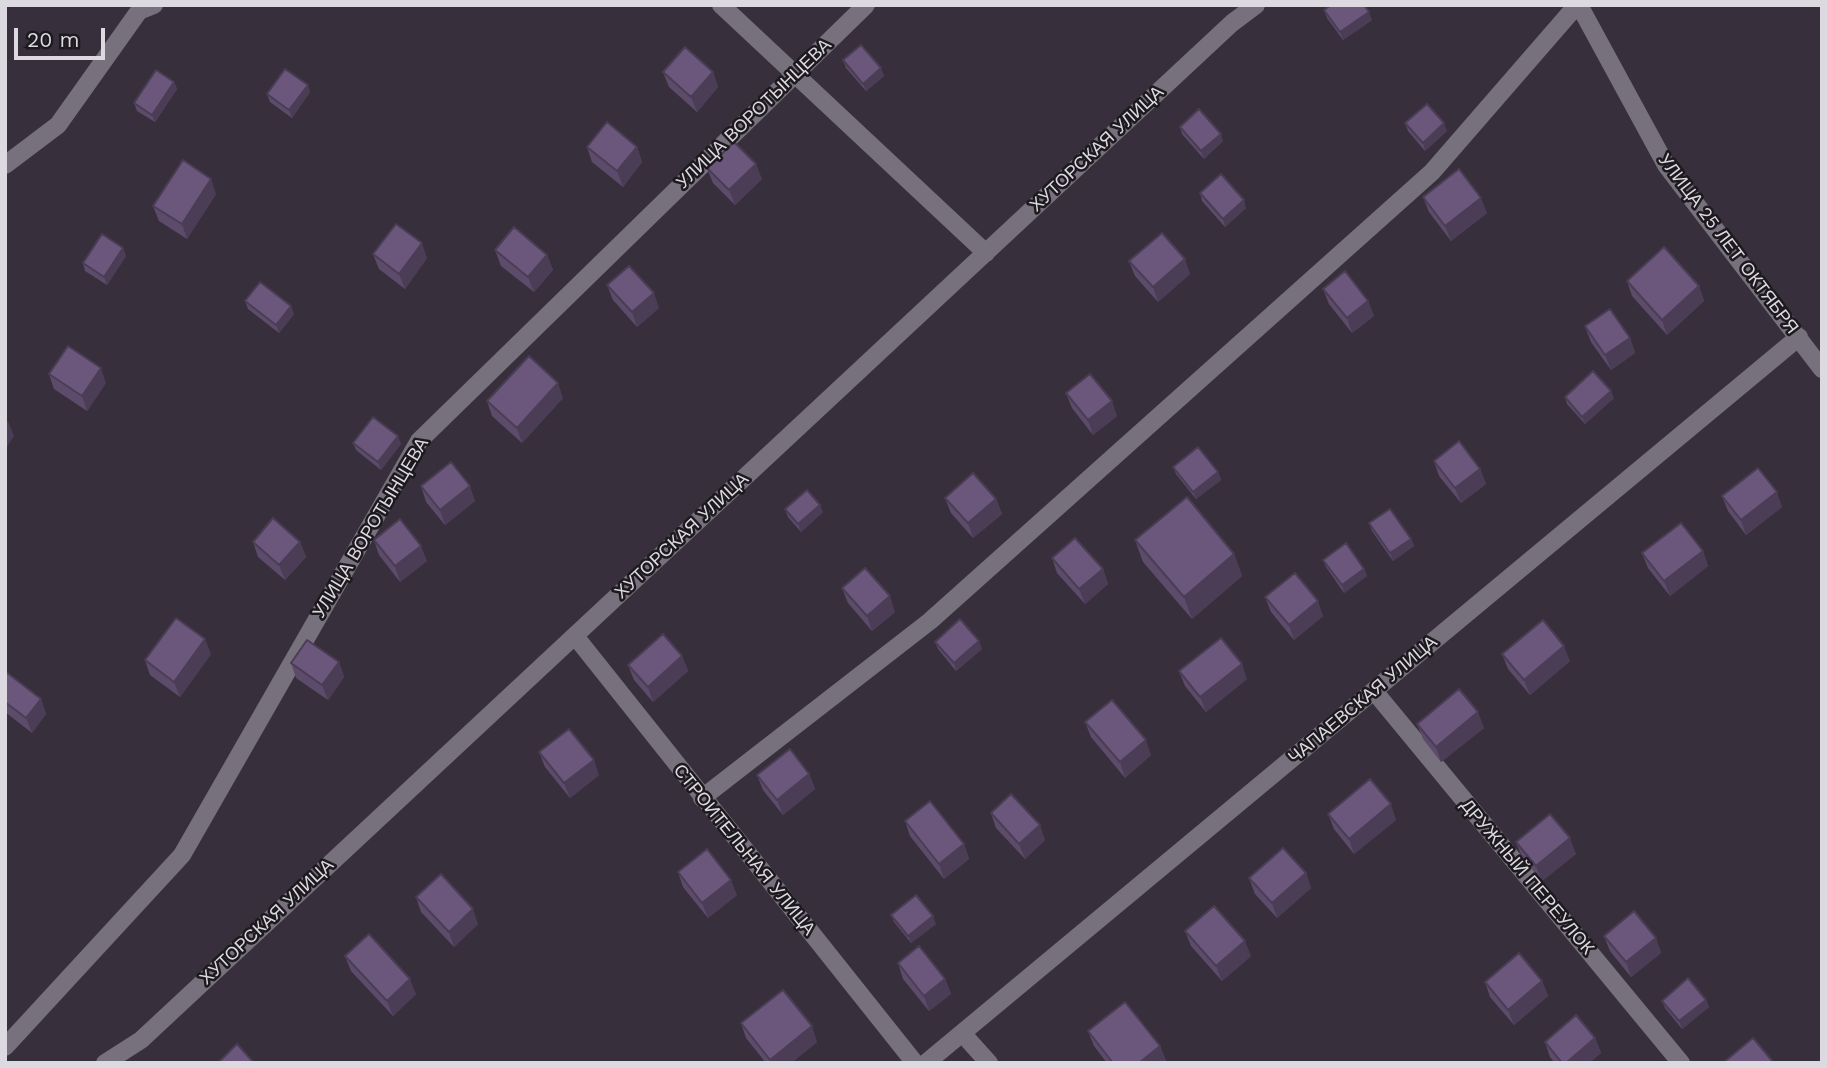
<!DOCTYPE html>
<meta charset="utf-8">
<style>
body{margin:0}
#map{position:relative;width:1827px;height:1068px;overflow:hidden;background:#37303c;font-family:"Work Sans",sans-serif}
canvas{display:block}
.frame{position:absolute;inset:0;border:7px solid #ddd9e1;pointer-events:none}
.scale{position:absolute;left:14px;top:28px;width:91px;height:32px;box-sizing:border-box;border:4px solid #ddd9e1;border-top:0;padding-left:9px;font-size:21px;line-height:24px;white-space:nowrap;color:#ddd9e1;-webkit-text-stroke:5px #1d1a1f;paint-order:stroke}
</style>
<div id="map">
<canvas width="1827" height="1068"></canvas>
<div class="frame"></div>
<div class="scale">20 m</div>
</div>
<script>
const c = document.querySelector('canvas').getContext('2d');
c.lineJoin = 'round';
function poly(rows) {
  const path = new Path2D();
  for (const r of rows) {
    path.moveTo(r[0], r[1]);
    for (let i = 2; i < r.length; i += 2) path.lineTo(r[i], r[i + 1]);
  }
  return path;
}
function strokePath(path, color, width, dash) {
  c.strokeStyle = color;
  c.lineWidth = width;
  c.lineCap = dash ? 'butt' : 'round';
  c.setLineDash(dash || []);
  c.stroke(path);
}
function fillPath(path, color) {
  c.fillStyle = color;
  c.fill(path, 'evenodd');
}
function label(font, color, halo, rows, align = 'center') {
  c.font = font + ' "Work Sans",sans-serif';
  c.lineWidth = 5;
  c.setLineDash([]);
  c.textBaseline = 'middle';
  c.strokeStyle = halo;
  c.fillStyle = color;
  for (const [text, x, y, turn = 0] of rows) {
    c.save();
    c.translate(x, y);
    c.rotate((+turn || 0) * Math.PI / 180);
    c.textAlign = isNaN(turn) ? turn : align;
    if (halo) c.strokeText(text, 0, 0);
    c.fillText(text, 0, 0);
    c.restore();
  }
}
const minor = poly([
 [721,5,986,253],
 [1579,5,1666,165,1822,369],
 [5,165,58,125,139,11,154,5],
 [575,636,915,1063],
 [1374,691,1681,1063],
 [702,798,930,621,1432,172,1577,5],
 [962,1033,989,1063],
 [5,1047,182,855,419,441,866,5],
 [105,1063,141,1040,1232,23,1256,5],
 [926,1063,1799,337]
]);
const wall = poly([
 [1324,10,1372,20,1343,40,1327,18],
 [843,60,884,76,866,91,846,68],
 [663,72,713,72,718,87,697,112,669,87],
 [174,82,177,89,155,122,137,111,134,103],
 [310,92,292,118,270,102,267,94],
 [1405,123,1447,131,1425,151,1408,131],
 [1180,127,1223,141,1204,159,1182,134],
 [587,147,637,147,642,162,623,187,592,162],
 [707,168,762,179,735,205,713,183],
 [1200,193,1246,208,1225,227,1202,201],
 [216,194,187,239,159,221,153,206],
 [1423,197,1487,213,1451,241,1429,212],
 [123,248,126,256,107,285,85,271,83,263],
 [495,250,547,255,553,270,534,292,501,266],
 [373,254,427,258,405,289,379,269],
 [1129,261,1190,274,1158,302,1135,276],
 [1627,281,1699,286,1704,301,1667,335,1632,296],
 [607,285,659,308,637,327,613,300],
 [1323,289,1368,301,1374,316,1352,333,1329,304],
 [245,301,294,314,279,333,248,309],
 [1585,326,1630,338,1635,353,1611,370,1591,342],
 [49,374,106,383,87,411,54,389],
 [1066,393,1117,416,1093,435,1072,408],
 [1565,397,1614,398,1585,424,1567,404],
 [563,398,522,443,492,416,487,401],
 [353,443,401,444,381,470,356,450],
 [1434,461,1480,469,1486,484,1461,503,1439,476],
 [1173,467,1218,472,1221,480,1196,499,1176,474],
 [421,486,475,501,445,525,426,502],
 [1722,496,1782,507,1746,535,1728,511],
 [945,498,996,499,1002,514,973,538,951,513],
 [785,509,823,512,801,532,788,517],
 [1369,523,1411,539,1414,546,1393,561,1372,531],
 [374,540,427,561,400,582,379,555],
 [1135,540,1234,554,1242,576,1192,619,1143,562],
 [253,542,300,542,306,557,285,580,258,557],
 [1703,551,1708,566,1670,596,1648,568,1642,553],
 [1052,558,1103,569,1108,584,1085,604,1057,573],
 [1323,560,1364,569,1367,576,1344,593,1326,567],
 [842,588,895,612,872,631,848,603],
 [1265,597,1323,616,1294,640,1271,612],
 [935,642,982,649,956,671,938,649],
 [211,654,180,697,150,675,145,660],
 [1502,654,1570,661,1530,695,1508,669],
 [682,656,688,671,653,702,634,680,628,665],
 [339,662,344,677,328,700,296,678,291,663],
 [1179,671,1247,679,1206,712,1185,686],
 [5,673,41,699,46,714,32,733,5,712],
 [1085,722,1151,755,1125,778,1091,737],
 [1417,724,1484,728,1441,762,1423,739],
 [539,752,599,775,570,798,545,767],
 [809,774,815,789,783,815,763,790,757,775],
 [991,813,1045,840,1025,859,996,828],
 [1328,814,1396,820,1354,854,1334,829],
 [905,821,964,844,969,859,944,879,910,836],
 [1516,842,1576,854,1542,881,1522,857],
 [678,872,737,895,708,918,683,887],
 [1306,873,1311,888,1277,918,1255,894,1249,878],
 [416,897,478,924,454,947,421,912],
 [891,915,936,924,911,943,894,922],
 [1185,931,1251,956,1222,981,1191,946],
 [1604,936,1656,938,1661,953,1631,977,1610,951],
 [345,956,416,994,393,1016,351,971],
 [898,963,945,979,951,994,929,1011,903,979],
 [1542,981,1548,996,1514,1025,1490,997,1485,982],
 [1706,1000,1709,1007,1682,1029,1665,1008,1662,1001],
 [741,1023,817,1042,791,1063,766,1063,746,1038],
 [1088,1031,1160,1046,1166,1061,1164,1063,1107,1063,1094,1046],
 [1595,1038,1601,1053,1589,1063,1555,1063,1550,1057,1545,1042]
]);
const shadedWall = poly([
 [1369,12,1372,20,1343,40,1340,32],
 [881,68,884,76,866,91,863,84],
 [713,72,718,87,697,112,691,97],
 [174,82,177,89,155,122,152,115],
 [308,85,310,92,292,118,289,110],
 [1444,123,1447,131,1425,151,1423,143],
 [1221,134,1223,141,1204,159,1201,151],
 [637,147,642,162,623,187,617,171],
 [756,164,762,179,735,205,729,190],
 [211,179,216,194,187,239,182,224],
 [1481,198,1487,213,1451,241,1445,226],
 [1244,200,1246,208,1225,227,1223,219],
 [422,243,427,258,405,289,399,274],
 [123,248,126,256,107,285,104,277],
 [547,255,553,270,534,292,528,277],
 [1185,259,1190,274,1158,302,1153,287],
 [1699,286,1704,301,1667,335,1662,320],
 [654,293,659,308,637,327,632,312],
 [1368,301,1374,316,1352,333,1347,318],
 [291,306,294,314,279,333,276,325],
 [1630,338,1635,353,1611,370,1605,355],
 [101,368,106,383,87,411,82,396],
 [558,383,563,398,522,443,517,428],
 [1611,391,1614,398,1585,424,1582,417],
 [1112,401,1117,416,1093,435,1088,420],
 [8,421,14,436,5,450,5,426],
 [398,436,401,444,381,470,378,462],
 [1480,469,1486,484,1461,503,1455,488],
 [1218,472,1221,480,1196,499,1193,492],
 [470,486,475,501,445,525,440,510],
 [1777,492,1782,507,1746,535,1741,520],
 [996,499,1002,514,973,538,968,523],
 [820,505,823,512,801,532,798,524],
 [1411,539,1414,546,1393,561,1390,553],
 [300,542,306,557,285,580,279,565],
 [421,546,427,561,400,582,395,566],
 [1703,551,1708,566,1670,596,1664,581],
 [1234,554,1242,576,1192,619,1184,597],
 [1103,569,1108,584,1085,604,1079,589],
 [1364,569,1367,576,1344,593,1342,585],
 [890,596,895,612,872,631,867,616],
 [1318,601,1323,616,1294,640,1289,625],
 [205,639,211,654,180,697,174,682],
 [979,641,982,649,956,671,954,663],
 [1564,646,1570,661,1530,695,1524,680],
 [682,656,688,671,653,702,648,687],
 [339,662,344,677,328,700,322,685],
 [1242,664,1247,679,1206,712,1200,697],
 [41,699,46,714,32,733,26,718],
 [1478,712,1484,728,1441,762,1436,747],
 [1146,740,1151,755,1125,778,1120,762],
 [594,760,599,775,570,798,564,783],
 [809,774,815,789,783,815,777,800],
 [1391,804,1396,820,1354,854,1349,839],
 [1040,825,1045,840,1025,859,1019,844],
 [1570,838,1576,854,1542,881,1536,866],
 [964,844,969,859,944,879,939,864],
 [1306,873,1311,888,1277,918,1272,903],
 [731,880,737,895,708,918,702,903],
 [473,909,478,924,454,947,449,932],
 [933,916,936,924,911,943,908,936],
 [1656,938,1661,953,1631,977,1626,962],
 [1245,941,1251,956,1222,981,1216,966],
 [410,979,416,994,393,1016,387,1001],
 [945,979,951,994,929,1011,924,996],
 [1542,981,1548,996,1514,1025,1508,1010],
 [1706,1000,1709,1007,1682,1029,1679,1021],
 [812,1026,817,1042,791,1063,771,1063,770,1060],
 [1595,1038,1601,1053,1589,1063,1566,1063],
 [1160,1046,1166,1061,1164,1063,1139,1063]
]);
const building = poly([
 [1331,5,1364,5,1369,12,1340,32,1324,10,1331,5],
 [861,45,881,68,863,84,843,60,861,45],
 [685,47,713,72,691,97,663,72,685,47],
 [285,69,308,85,289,110,267,94,285,69],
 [156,70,174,82,152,115,134,103,156,70],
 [1427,104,1444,123,1423,143,1405,123,1427,104],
 [1199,109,1221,134,1201,151,1180,127,1199,109],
 [607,122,637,147,617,171,587,147,607,122],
 [734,142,756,164,729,190,707,168,734,142],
 [183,160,211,179,182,224,153,206,183,160],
 [1459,169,1481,198,1445,226,1423,197,1459,169],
 [1221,174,1244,200,1223,219,1200,193,1221,174],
 [396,224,422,243,399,274,373,254,396,224],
 [514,227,547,255,528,277,495,250,514,227],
 [1162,233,1185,259,1153,287,1129,261,1162,233],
 [102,234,123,248,104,277,83,263,102,234],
 [1664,247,1699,286,1662,320,1627,281,1664,247],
 [629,266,654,293,632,312,607,285,629,266],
 [1345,271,1368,301,1347,318,1323,289,1345,271],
 [260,282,291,306,276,325,245,301,260,282],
 [1610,309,1630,338,1605,355,1585,326,1610,309],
 [68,346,101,368,82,396,49,374,68,346],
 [529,356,558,383,517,428,487,401,529,356],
 [1593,371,1611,391,1582,417,1565,397,1593,371],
 [1090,374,1112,401,1088,420,1066,393,1090,374],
 [373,417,398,436,378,462,353,443,373,417],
 [1459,441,1480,469,1455,488,1434,461,1459,441],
 [1198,447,1218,472,1193,492,1173,467,1198,447],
 [451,462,470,486,440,510,421,486,451,462],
 [1758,468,1777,492,1741,520,1722,496,1758,468],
 [973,473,996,499,968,523,945,498,973,473],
 [807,490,820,505,798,524,785,509,807,490],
 [1187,497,1234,554,1184,597,1135,540,1187,497],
 [1390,509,1411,539,1390,553,1369,523,1390,509],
 [273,518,300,542,279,565,253,542,273,518],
 [400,519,421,546,395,566,374,540,400,519],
 [1681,523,1703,551,1664,581,1642,553,1681,523],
 [1075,538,1103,569,1079,589,1052,558,1075,538],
 [1346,543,1364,569,1342,585,1323,560,1346,543],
 [865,568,890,596,867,616,842,588,865,568],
 [1295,573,1318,601,1289,625,1265,597,1295,573],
 [176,618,205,639,174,682,145,660,176,618],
 [960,619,979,641,954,663,935,642,960,619],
 [1543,620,1564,646,1524,680,1502,654,1543,620],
 [663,634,682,656,648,687,628,665,663,634],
 [1221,638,1242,664,1200,697,1179,671,1221,638],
 [307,640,339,662,322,685,291,663,307,640],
 [6,672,41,699,26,718,5,702,5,673,6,672],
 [1459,689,1478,712,1436,747,1417,724,1459,689],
 [1112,700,1146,740,1120,762,1085,722,1112,700],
 [569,729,594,760,564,783,539,752,569,729],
 [790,749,809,774,777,800,757,775,790,749],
 [1370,779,1391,804,1349,839,1328,814,1370,779],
 [1011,794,1040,825,1019,844,991,813,1011,794],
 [930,801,964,844,939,864,905,821,930,801],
 [1550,814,1570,838,1536,866,1516,842,1550,814],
 [1283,848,1306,873,1272,903,1249,878,1283,848],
 [707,849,731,880,702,903,678,872,707,849],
 [441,874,473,909,449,932,416,897,441,874],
 [916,895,933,916,908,936,891,915,916,895],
 [1214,906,1245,941,1216,966,1185,931,1214,906],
 [1634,911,1656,938,1626,962,1604,936,1634,911],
 [369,934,410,979,387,1001,345,956,369,934],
 [919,946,945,979,924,996,898,963,919,946],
 [1519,953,1542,981,1508,1010,1485,982,1519,953],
 [1688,978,1706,1000,1679,1021,1662,1001,1688,978],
 [783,990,812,1026,770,1060,741,1023,783,990],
 [1125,1002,1160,1046,1139,1063,1113,1063,1088,1031,1125,1002],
 [1576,1015,1595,1038,1566,1063,1562,1063,1545,1042,1576,1015],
 [1753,1038,1773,1062,1723,1063,1753,1038],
 [237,1044,254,1063,218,1063,237,1044]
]);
const streetNames = [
 ["УЛИЦА ВОРОТЫНЦЕВА",754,114,-44],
 ["ХУТОРСКАЯ УЛИЦА",1097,149,-43],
 ["УЛИЦА 25 ЛЕТ ОКТЯБРЯ",1728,244,53],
 ["УЛИЦА ВОРОТЫНЦЕВА",371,528,-59],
 ["ХУТОРСКАЯ УЛИЦА",682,536,-43],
 ["ЧАПАЕВСКАЯ УЛИЦА",1363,700,-40],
 ["СТРОИТЕЛЬНАЯ УЛИЦА",744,850,51],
 ["ДРУЖНЫЙ ПЕРЕУЛОК",1527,877,50],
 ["ХУТОРСКАЯ УЛИЦА",267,922,-43]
];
strokePath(minor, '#77707d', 18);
fillPath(wall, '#5c4b6a');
fillPath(shadedWall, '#4b3d56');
fillPath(building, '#6b577b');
strokePath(building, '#4b3d56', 2);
label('18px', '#ddd9e1', '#1d1a1f', streetNames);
</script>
